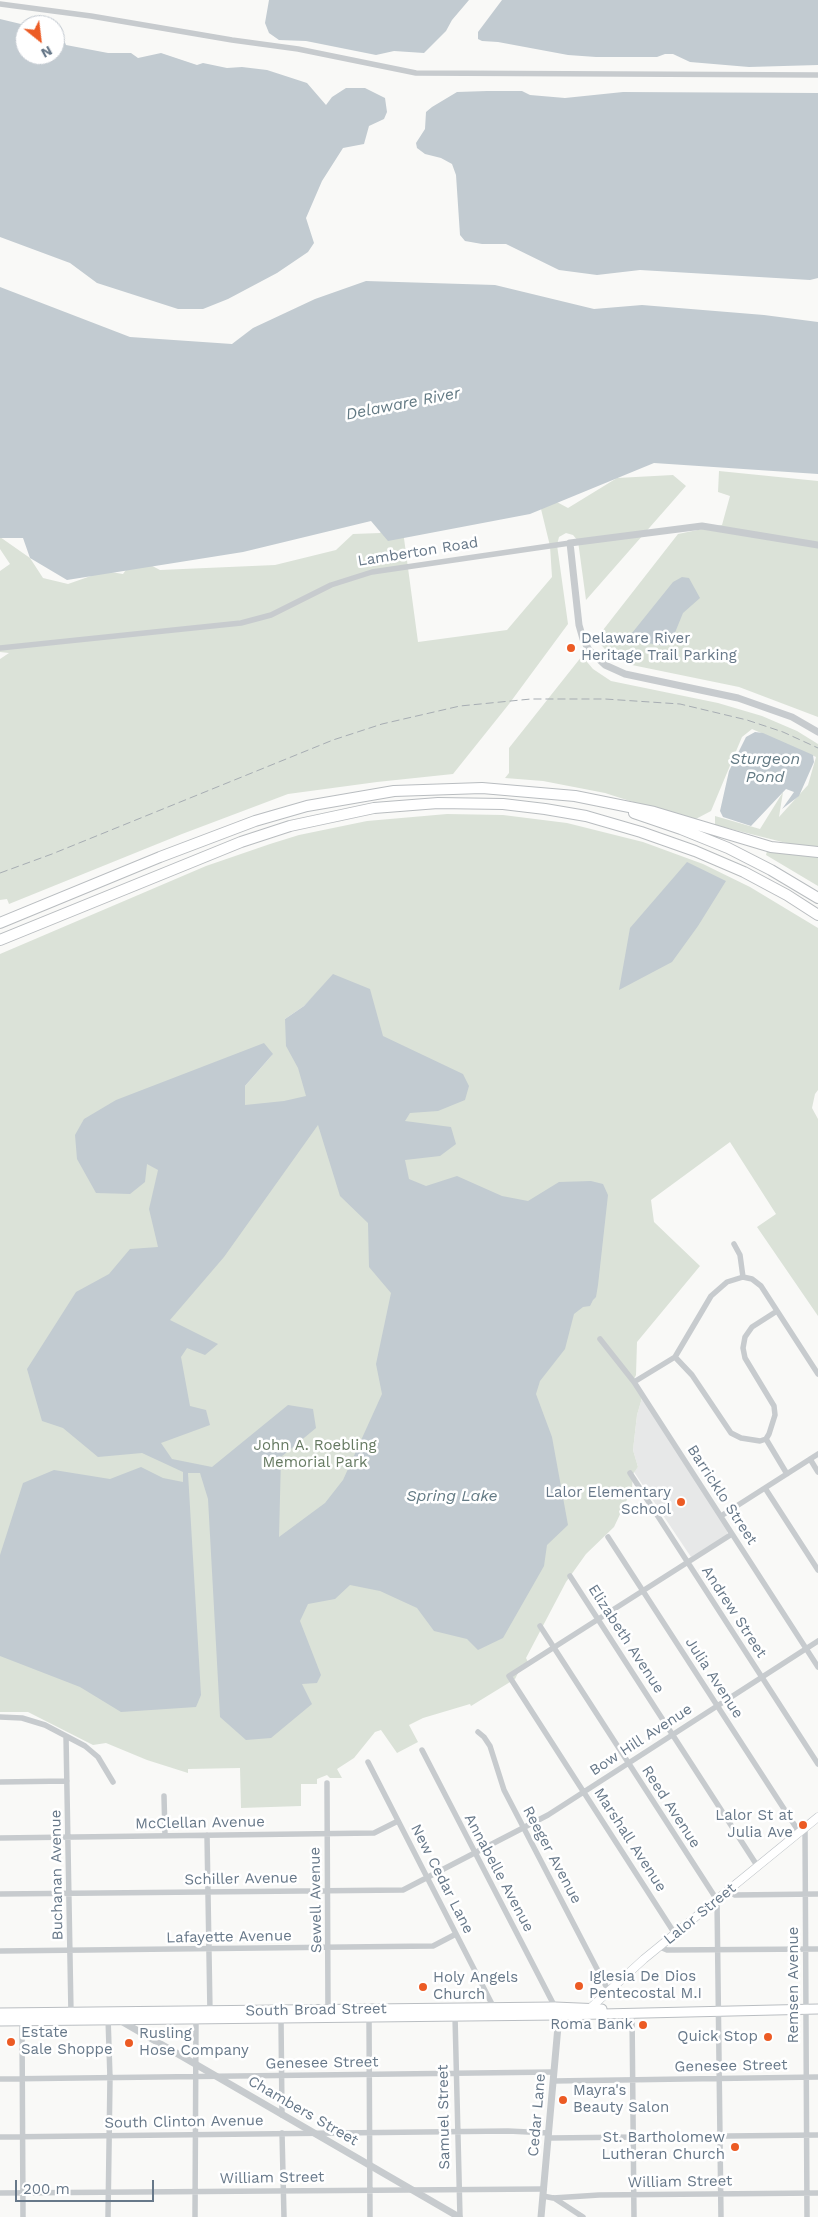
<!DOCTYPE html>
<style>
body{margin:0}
#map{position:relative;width:818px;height:2217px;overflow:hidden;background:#f9f9f7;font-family:"Work Sans",sans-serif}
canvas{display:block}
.north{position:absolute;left:15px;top:15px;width:50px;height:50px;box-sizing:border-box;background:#fff;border:1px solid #c2c9d0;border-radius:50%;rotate:151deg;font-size:14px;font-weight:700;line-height:20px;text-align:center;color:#677889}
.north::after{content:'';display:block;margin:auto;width:18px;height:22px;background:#ec5b24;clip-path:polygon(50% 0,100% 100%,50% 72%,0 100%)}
.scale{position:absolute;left:15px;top:2180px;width:139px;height:22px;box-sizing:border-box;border:2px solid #677889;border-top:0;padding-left:6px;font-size:15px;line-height:18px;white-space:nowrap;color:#677889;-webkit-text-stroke:4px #fff;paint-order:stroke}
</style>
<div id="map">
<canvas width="818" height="2217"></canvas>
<div class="north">N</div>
<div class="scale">200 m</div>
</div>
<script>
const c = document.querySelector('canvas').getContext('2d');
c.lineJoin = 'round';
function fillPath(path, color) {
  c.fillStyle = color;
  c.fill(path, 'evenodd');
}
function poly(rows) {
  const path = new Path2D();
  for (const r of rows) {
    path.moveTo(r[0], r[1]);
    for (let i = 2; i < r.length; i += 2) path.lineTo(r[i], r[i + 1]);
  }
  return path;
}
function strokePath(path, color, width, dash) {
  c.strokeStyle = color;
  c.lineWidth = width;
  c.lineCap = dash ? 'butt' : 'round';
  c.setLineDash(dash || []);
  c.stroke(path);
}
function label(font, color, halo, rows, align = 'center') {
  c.font = font + ' "Work Sans",sans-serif';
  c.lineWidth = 5;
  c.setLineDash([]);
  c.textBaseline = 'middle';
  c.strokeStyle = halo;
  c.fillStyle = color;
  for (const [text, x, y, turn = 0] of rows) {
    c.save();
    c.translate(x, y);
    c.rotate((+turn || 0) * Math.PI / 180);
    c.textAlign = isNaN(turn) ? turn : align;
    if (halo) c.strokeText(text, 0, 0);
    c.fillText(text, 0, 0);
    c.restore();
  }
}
const built = poly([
 [642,1398,728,1531,727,1535,691,1557,634,1472,638,1467,633,1450,637,1415]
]);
const green = poly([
 [719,471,818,481,818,717,739,687,627,664,611,656,596,639,678,534,722,525,730,496,718,492],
 [673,475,686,486,586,600,578,541,573,535,566,533,559,537,557,545,568,624,509,704,453,774,377,782,288,794,182,834,9,904,7,899,0,900,0,659,9,653,0,652,0,571,10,564,0,549,0,537,30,558,43,578,68,584,105,571,123,574,135,557,160,570,275,565,336,550,353,534,380,533,390,519,403,531,418,642,507,630,552,577,550,546,541,509,553,500,568,508,617,478],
 [582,656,593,669,611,681,718,703,762,716,797,731,818,744,818,851,715,825,715,816,760,829,783,792,779,817,808,785,816,757,752,729,742,737,711,811,692,821,605,793,543,781,505,778,509,773,509,748],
 [447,814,503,815,567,823,643,842,703,864,750,887,818,928,818,1090,815,1094,812,1108,818,1119,818,1316,757,1227,776,1214,730,1142,651,1200,654,1222,700,1266,637,1342,636,1375,634,1379,642,1398,637,1415,633,1450,638,1467,633,1474,632,1489,614,1527,586,1554,566,1582,526,1658,528,1662,522,1665,515,1679,471,1706,470,1704,423,1718,409,1725,418,1742,397,1753,381,1730,375,1732,354,1758,337,1769,342,1778,330,1778,327,1775,317,1779,317,1784,301,1784,301,1806,241,1808,240,1768,188,1769,188,1773,147,1760,106,1743,93,1745,28,1712,0,1712,0,954,206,866,270,844,299,835,367,821],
 [316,994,290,1036,285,1019,304,1006],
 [273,1054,245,1086,150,1209,159,1170,147,1163],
 [767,851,818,854,818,886,766,855]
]);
const water = poly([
 [269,0,469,0,452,20,446,31,424,53,394,51,376,55,306,41,279,40,269,33,265,23],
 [502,0,818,0,818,65,749,67,690,62,673,54,665,54,657,57,596,57,568,55,498,42,482,41,478,39,478,32],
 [0,19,25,25,25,55,55,55,55,33,63,38,66,45,108,53,131,53,138,58,161,53,197,65,203,63,227,68,242,67,267,70,307,83,326,105,332,97,346,88,365,88,385,98,387,112,384,119,369,126,364,144,343,148,322,181,306,218,314,243,308,252,277,273,228,299,203,309,178,309,97,283,70,263,0,237],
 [487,91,522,91,530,95,565,98,623,92,818,93,818,278,810,280,640,270,597,275,559,270,506,244,482,244,465,241,460,235,456,175,452,164,441,158,425,154,417,148,416,143,425,129,426,112,432,107,457,92],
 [366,281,495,285,594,309,642,305,764,315,818,322,818,474,654,463,530,514,388,541,371,521,243,552,67,580,30,558,23,538,0,538,0,287,130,337,232,344,253,328,315,299],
 [682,577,689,578,700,598,683,613,672,640,665,646,636,641,632,633,673,582],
 [755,732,763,733,813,755,814,762,799,796,782,809,794,792,786,789,751,826,723,817,720,811,729,771,746,737],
 [687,862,726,881,698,926,672,962,619,990,630,928],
 [333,974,370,989,383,1036,463,1074,469,1086,465,1100,438,1111,410,1113,405,1121,451,1127,456,1144,440,1156,405,1160,409,1179,426,1186,457,1176,502,1196,528,1201,559,1182,591,1181,603,1184,608,1195,598,1285,596,1297,593,1300,590,1306,583,1307,574,1314,565,1349,540,1381,536,1394,552,1437,568,1525,547,1545,544,1566,503,1638,478,1650,467,1639,434,1631,417,1608,380,1591,350,1585,335,1599,308,1604,300,1621,321,1675,317,1683,302,1684,312,1704,271,1738,246,1740,220,1717,208,1499,200,1473,188,1473,201,1695,196,1707,121,1712,80,1687,0,1656,0,1555,23,1483,54,1470,110,1479,141,1467,163,1478,183,1482,183,1472,142,1453,98,1457,63,1428,42,1421,27,1369,76,1292,109,1274,130,1249,158,1247,149,1209,158,1170,147,1164,145,1182,130,1194,96,1193,77,1159,75,1135,84,1119,116,1100,264,1043,273,1054,245,1086,245,1105,284,1101,306,1096,298,1068,286,1046,285,1019,304,1006],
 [318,1125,340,1196,368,1223,369,1267,391,1293,376,1364,382,1394,343,1480,325,1503,279,1537,281,1457,316,1428,313,1409,288,1405,212,1467,172,1459,161,1443,210,1425,206,1410,190,1406,181,1357,187,1348,205,1355,218,1344,170,1320,224,1257]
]);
const minor = poly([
 [0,4,91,16,232,40,298,49,416,73,818,75],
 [0,648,241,623,271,615,331,585,372,572,570,543],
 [734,1244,740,1255,743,1277],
 [743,1277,752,1279,761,1286,818,1374],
 [600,1339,634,1382,818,1667],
 [675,1357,692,1375,731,1433,741,1438,760,1441,766,1439],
 [634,1382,675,1357,711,1296,727,1282,743,1277],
 [766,1439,769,1434,775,1415,774,1406,745,1358,743,1348,745,1337,752,1327,777,1311],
 [766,1439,787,1474],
 [810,1459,818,1472],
 [630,1473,818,1764],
 [765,1488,818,1570],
 [721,1516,818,1454],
 [608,1537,799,1832],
 [570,1576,758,1867],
 [540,1626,717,1900,721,2217],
 [0,1717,22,1718,45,1725,85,1746,98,1757,113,1782],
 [478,1732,484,1737,490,1746,504,1790,608,1990],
 [66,1736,71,2013],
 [422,1750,555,2007],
 [368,1762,494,2008],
 [0,1782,67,1781],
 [327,1783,328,2011],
 [164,1796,165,1835],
 [805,1827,807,2217],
 [207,1835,210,2012],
 [0,1838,374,1833,398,1821],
 [728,1891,735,1895,818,1894],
 [0,1894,403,1890,548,1815,818,1641],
 [675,1934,509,1676,732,1534],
 [660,1947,667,1950,818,1949],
 [0,1951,433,1946,456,1934],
 [632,2012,634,2217],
 [369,2014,370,2217],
 [455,2016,460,2217],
 [108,2017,110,2078,108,2217],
 [281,2019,282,2115],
 [22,2021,23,2217],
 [0,2079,554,2072],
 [553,2081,818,2077],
 [282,2133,284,2217],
 [0,2137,508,2131,549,2133],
 [549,2138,818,2135],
 [0,2193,544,2189],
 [543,2196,553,2198,599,2195,818,2193],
 [554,2198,583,2217],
 [195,2217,196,2019]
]);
const tertiary = poly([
 [818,545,702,526,570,543,579,625,583,639,589,650,605,665,625,674,738,698,792,717,818,732],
 [121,2021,459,2217],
 [541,2217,559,2015]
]);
const secondary = poly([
 [587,2011,644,1959,818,1817]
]);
const primary = poly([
 [0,2013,555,2007,602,2009],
 [0,2021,559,2015,818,2009]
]);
const motorway = poly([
 [634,813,681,829,728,848,771,870,818,898],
 [0,923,160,857,255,821,307,806,394,791,482,788,575,796,654,812,771,847,818,852],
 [0,940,241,842,290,826,374,808,438,803,503,804,545,809,586,816,641,832,695,851,744,872,787,895,818,915]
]);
const rail = poly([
 [0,873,52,854,333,740,382,724,460,706,531,699,605,699,680,704,747,720,783,732,818,748]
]);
const markers = [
 [571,648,5,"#ec5b24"],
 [681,1502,5,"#ec5b24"],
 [803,1825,5,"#ec5b24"],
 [579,1986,5,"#ec5b24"],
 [423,1987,5,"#ec5b24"],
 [643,2025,5,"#ec5b24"],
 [768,2037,5,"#ec5b24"],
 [11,2042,5,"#ec5b24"],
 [129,2043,5,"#ec5b24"],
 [563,2100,5,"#ec5b24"],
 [735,2147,5,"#ec5b24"]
];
const streetNames = [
 ["Lamberton Road",418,552,-9],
 ["Barricklo Street",722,1495,57],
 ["Andrew Street",734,1612,57],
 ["Elizabeth Avenue",626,1639,57],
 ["Julia Avenue",714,1678,57],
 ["Bow Hill Avenue",641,1740,-33],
 ["Reed Avenue",671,1807,57],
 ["McClellan Avenue",200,1823,-1],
 ["Marshall Avenue",630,1840,57],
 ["Reeger Avenue",552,1855,62],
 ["Annabelle Avenue",499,1873,62],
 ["Buchanan Avenue",57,1875,-91],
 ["Schiller Avenue",241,1879,-1],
 ["New Cedar Lane",442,1879,63],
 ["Sewell Avenue",316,1900,-91],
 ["Lalor Street",700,1914,-39],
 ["Lafayette Avenue",229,1937,-1],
 ["Remsen Avenue",794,1985,-90],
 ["South Broad Street",316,2010,-1],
 ["Genesee Street",322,2063,-1],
 ["Genesee Street",731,2066,-1],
 ["Chambers Street",303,2111,30],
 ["Cedar Lane",537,2115,-85],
 ["Samuel Street",444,2117,-91],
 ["South Clinton Avenue",184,2122,-1],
 ["William Street",272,2178,-1],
 ["William Street",680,2182,-1]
];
const poiNames = [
 ["Delaware River",581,639],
 ["Heritage Trail Parking",581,656],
 ["Lalor Elementary",671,1493,"right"],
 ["School",671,1510,"right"],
 ["Lalor St at",793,1816,"right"],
 ["Julia Ave",793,1833,"right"],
 ["Iglesia De Dios",589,1977],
 ["Pentecostal M.I",589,1994],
 ["Holy Angels",433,1978],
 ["Church",433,1995],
 ["Roma Bank",633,2025,"right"],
 ["Estate",21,2033],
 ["Sale Shoppe",21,2050],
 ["Rusling",139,2034],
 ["Hose Company",139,2051],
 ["Quick Stop",758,2037,"right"],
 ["Mayra's",573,2091],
 ["Beauty Salon",573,2108],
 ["St. Bartholomew",725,2138,"right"],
 ["Lutheran Church",725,2155,"right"]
];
const parkNames = [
 ["John A. Roebling",315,1446],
 ["Memorial Park",315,1463]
];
const waterNames = [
 ["Delaware River",403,404,-11],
 ["Sturgeon",765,759],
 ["Pond",765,777],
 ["Spring Lake",452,1496]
];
fillPath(built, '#e7e8e8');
fillPath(green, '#dbe2d8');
fillPath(water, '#c2cbd1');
strokePath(secondary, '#bbc0c5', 9);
strokePath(primary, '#babec2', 11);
strokePath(motorway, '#b9bdc0', 12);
strokePath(minor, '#c7cbce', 5.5);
strokePath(tertiary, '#c7cbce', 7);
strokePath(secondary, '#fff', 8);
strokePath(primary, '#fff', 9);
strokePath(motorway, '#fff', 10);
strokePath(rail, '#a7adb3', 1, [8, 4]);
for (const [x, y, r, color] of markers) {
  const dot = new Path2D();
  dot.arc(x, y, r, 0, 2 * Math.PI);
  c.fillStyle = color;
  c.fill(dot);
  strokePath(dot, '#fff', 2);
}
label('15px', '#677889', '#fff', streetNames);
label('15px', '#677889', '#fff', poiNames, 'left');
label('15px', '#667a62', '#fff', parkNames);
label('italic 16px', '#637a84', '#fff', waterNames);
</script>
